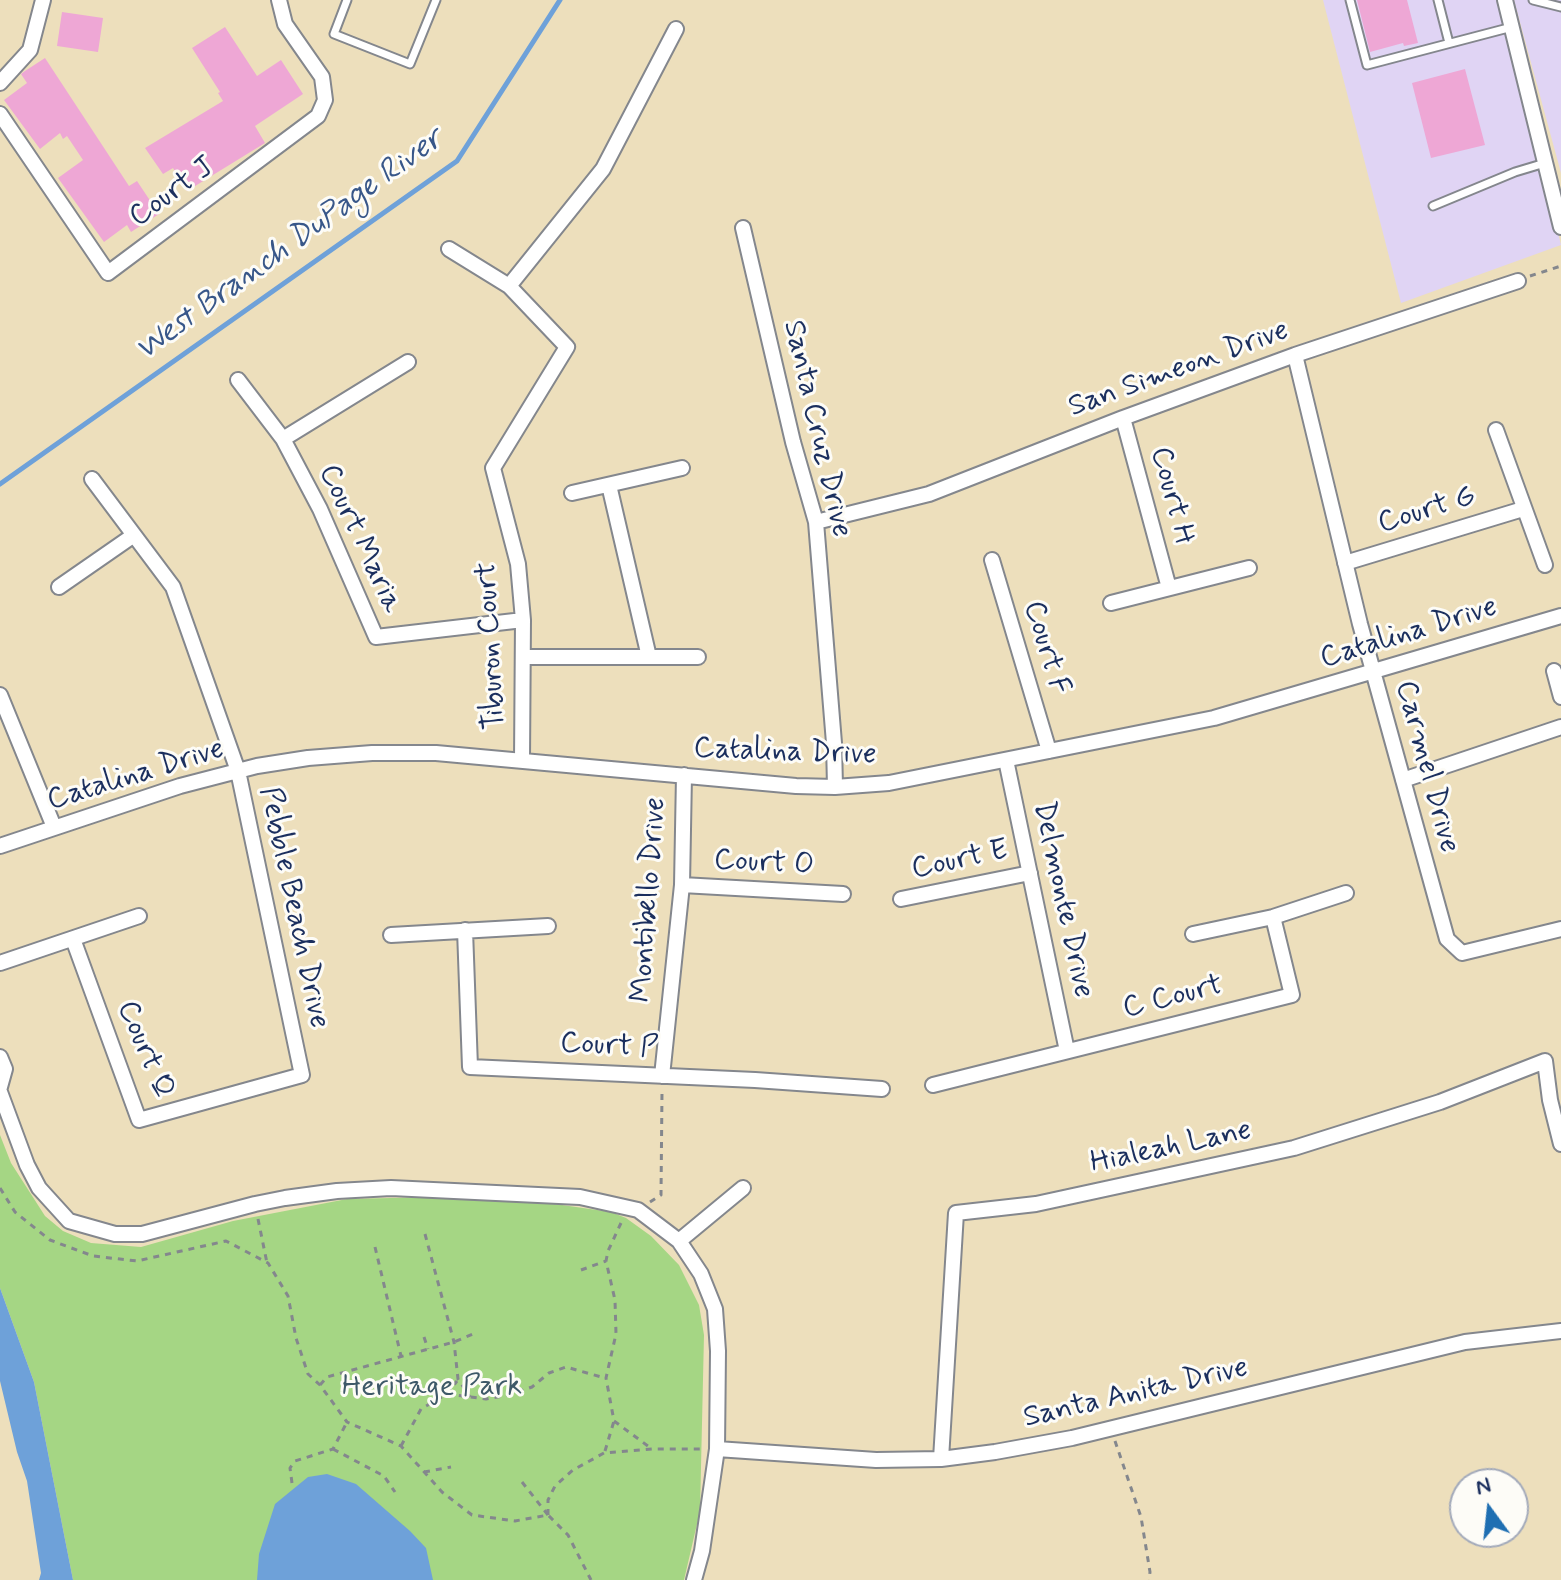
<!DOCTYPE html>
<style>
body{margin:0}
#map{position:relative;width:1561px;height:1580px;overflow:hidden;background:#eddfbc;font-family:Mynerve,sans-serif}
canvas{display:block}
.north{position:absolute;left:1449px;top:1468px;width:80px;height:80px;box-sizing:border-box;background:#fdfcf7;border:2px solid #a3aaba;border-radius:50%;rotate:345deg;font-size:22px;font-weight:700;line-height:32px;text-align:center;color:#1b2f5e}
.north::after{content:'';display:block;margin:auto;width:28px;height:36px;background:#1f6fb2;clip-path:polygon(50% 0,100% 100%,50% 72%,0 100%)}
</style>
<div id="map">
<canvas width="1561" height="1580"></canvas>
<div class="north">N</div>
</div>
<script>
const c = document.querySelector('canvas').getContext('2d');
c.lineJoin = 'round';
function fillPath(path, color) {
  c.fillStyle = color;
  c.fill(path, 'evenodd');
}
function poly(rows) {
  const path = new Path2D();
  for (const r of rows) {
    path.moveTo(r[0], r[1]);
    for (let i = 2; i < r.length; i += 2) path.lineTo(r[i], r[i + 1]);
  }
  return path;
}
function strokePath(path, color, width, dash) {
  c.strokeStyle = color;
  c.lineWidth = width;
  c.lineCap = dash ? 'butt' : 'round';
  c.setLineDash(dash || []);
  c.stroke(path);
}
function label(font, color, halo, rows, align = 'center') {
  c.font = font + ' Mynerve,sans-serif';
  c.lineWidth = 6;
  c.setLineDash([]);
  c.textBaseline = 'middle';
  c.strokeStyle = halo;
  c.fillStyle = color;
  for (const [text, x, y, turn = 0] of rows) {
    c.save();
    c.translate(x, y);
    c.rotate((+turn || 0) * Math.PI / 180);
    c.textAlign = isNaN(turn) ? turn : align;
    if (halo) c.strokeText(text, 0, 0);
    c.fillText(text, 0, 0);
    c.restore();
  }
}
const built = poly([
 [1323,0,1500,0,1561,245,1401,303],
 [1514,0,1561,0,1561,173]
]);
const green = poly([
 [0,1135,11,1163,45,1216,63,1231,91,1243,141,1247,233,1221,347,1199,435,1197,555,1204,611,1212,626,1218,651,1236,679,1265,699,1305,704,1335,700,1511,684,1580,73,1580,34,1382,0,1288]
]);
const water = poly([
 [0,1288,34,1382,73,1580,39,1580,41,1573,27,1481,17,1452,0,1381],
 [327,1474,356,1484,410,1531,426,1548,433,1580,257,1580,259,1554,275,1504,308,1477]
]);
const stream = poly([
 [0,484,457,161,560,0]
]);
const building = poly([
 [1357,0,1407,0,1418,43,1404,46,1403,43,1370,52],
 [62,12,103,18,98,52,57,46],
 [225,27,257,76,281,60,303,94,255,126,265,143,187,191,173,168,163,174,145,148,223,101,218,93,220,92,192,48],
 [45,58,129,186,137,181,159,214,131,232,127,225,104,242,58,178,83,160,67,136,63,139,60,133,40,149,4,100,27,83,21,74,25,71],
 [1465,69,1485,145,1431,158,1412,83]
]);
const path = poly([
 [1530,276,1561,266],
 [0,1188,15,1212,50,1240,93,1256,137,1261,226,1241,268,1263,288,1296,296,1338,308,1374,320,1385,347,1422,401,1446,442,1492,472,1515,515,1521,548,1515,568,1535,591,1580],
 [650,1202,661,1195,662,1092],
 [258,1219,267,1263],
 [621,1223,608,1251,606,1261,615,1300,616,1334,606,1378,614,1421,652,1449],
 [425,1234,454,1342,458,1379,470,1397],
 [375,1247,401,1356],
 [581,1270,606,1261],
 [424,1337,428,1349],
 [320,1385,327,1377,454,1342,473,1334],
 [447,1394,457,1381],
 [1115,1441,1141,1517,1150,1572,1149,1580],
 [401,1446,421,1409,447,1394,486,1399,509,1395,532,1387,549,1373,566,1367,605,1378],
 [333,1449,384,1476,395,1492],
 [605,1451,614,1421],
 [424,1472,451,1467],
 [522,1482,548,1515],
 [292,1483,290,1468,295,1461,333,1449,346,1424],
 [548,1515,548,1500,555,1486,573,1470,604,1453,652,1449,701,1449]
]);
const lane = poly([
 [347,0,334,34,410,64,436,0],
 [1350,0,1367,65,1512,27],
 [1438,0,1449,43],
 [1533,0,1561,7],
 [1433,206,1515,172,1545,163]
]);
const street = poly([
 [1505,0,1561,227],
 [0,83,30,50,43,0],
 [0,114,108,273,318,116,325,100,322,77,285,24,279,0],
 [743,228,793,442,816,522,834,743,835,787],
 [449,249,509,286,567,347,493,468,518,564,523,620,522,760],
 [509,286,603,169,676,29],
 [1295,355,1360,624,1447,939,1462,953,1561,929],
 [238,380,283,439,320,509,376,637,523,620],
 [1123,418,1169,588],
 [1496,430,1545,565],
 [283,439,408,362],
 [609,485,649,657],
 [572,493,682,468],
 [816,522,929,494,1123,418,1295,355,1518,281],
 [992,560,1049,751],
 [1345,563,1523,509],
 [59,587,134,535],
 [1111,603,1249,568],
 [524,657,698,657],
 [1554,671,1561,697],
 [0,695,54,827],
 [1006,760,1067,1051],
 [1403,780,1561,727],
 [0,846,180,786,257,766,308,758,372,753,436,753,796,786,835,787,889,783,1214,718,1561,616],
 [682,885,843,894],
 [901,899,1030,873],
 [465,930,470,1067,755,1080,882,1089],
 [1193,934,1273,917,1346,893],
 [391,935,548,926],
 [73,939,139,1120,302,1075,238,771,173,587,92,479],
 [0,963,139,916],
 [0,1057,5,1069,0,1087],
 [662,1076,682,885,684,775],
 [933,1085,1292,995,1273,917],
 [0,1092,27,1165,39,1188,69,1221,115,1234,142,1234,255,1204,285,1198,337,1191,391,1188,580,1197,638,1210,679,1241,701,1274,715,1309,718,1351,717,1449,702,1551,694,1580],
 [679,1241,743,1188],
 [717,1449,876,1460,941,1459,995,1452,1072,1438,1465,1342,1561,1331],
 [941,1459,956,1213,1036,1204,1294,1148,1440,1102,1545,1061,1550,1100,1561,1144]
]);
const streetNames = [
 ["Court J",173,193,-36],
 ["San Simeon Drive",1179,370,-20],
 ["Santa Cruz Drive",816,429,77],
 ["Court H",1171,496,75],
 ["Court G",1427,511,-17],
 ["Court Maria",359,539,65],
 ["Catalina Drive",1409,634,-17],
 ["Tiburon Court",492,646,-93],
 ["Court F",1045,648,73],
 ["Catalina Drive",785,753,2],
 ["Carmel Drive",1426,767,75],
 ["Catalina Drive",136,776,-17],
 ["Court E",960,861,-12],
 ["Court O",764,864,3],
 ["Montibello Drive",650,900,-86],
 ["Delmonte Drive",1062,900,78],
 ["Pebble Beach Drive",293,908,78],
 ["C Court",1173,998,-14],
 ["Court P",609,1047,3],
 ["Court Q",144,1050,67],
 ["Hialeah Lane",1171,1148,-12],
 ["Santa Anita Drive",1136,1394,-13]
];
const parkNames = [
 ["Heritage Park",432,1388]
];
const waterNames = [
 ["West Branch DuPage River",290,246,-36]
];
fillPath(built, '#e0d4f4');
fillPath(green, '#a5d684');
fillPath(water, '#6ea1d9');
strokePath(stream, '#6ea1d9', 5);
fillPath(building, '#eea7d5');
strokePath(lane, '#84878d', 11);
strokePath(street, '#84878d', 18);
strokePath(path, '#84878d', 3, [6, 6]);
strokePath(lane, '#fff', 7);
strokePath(street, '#fff', 14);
label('30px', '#1b2f5e', '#fdfcf7', streetNames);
label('30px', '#3e5968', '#fdfcf7', parkNames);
label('italic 32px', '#385789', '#fdfcf7', waterNames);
</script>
